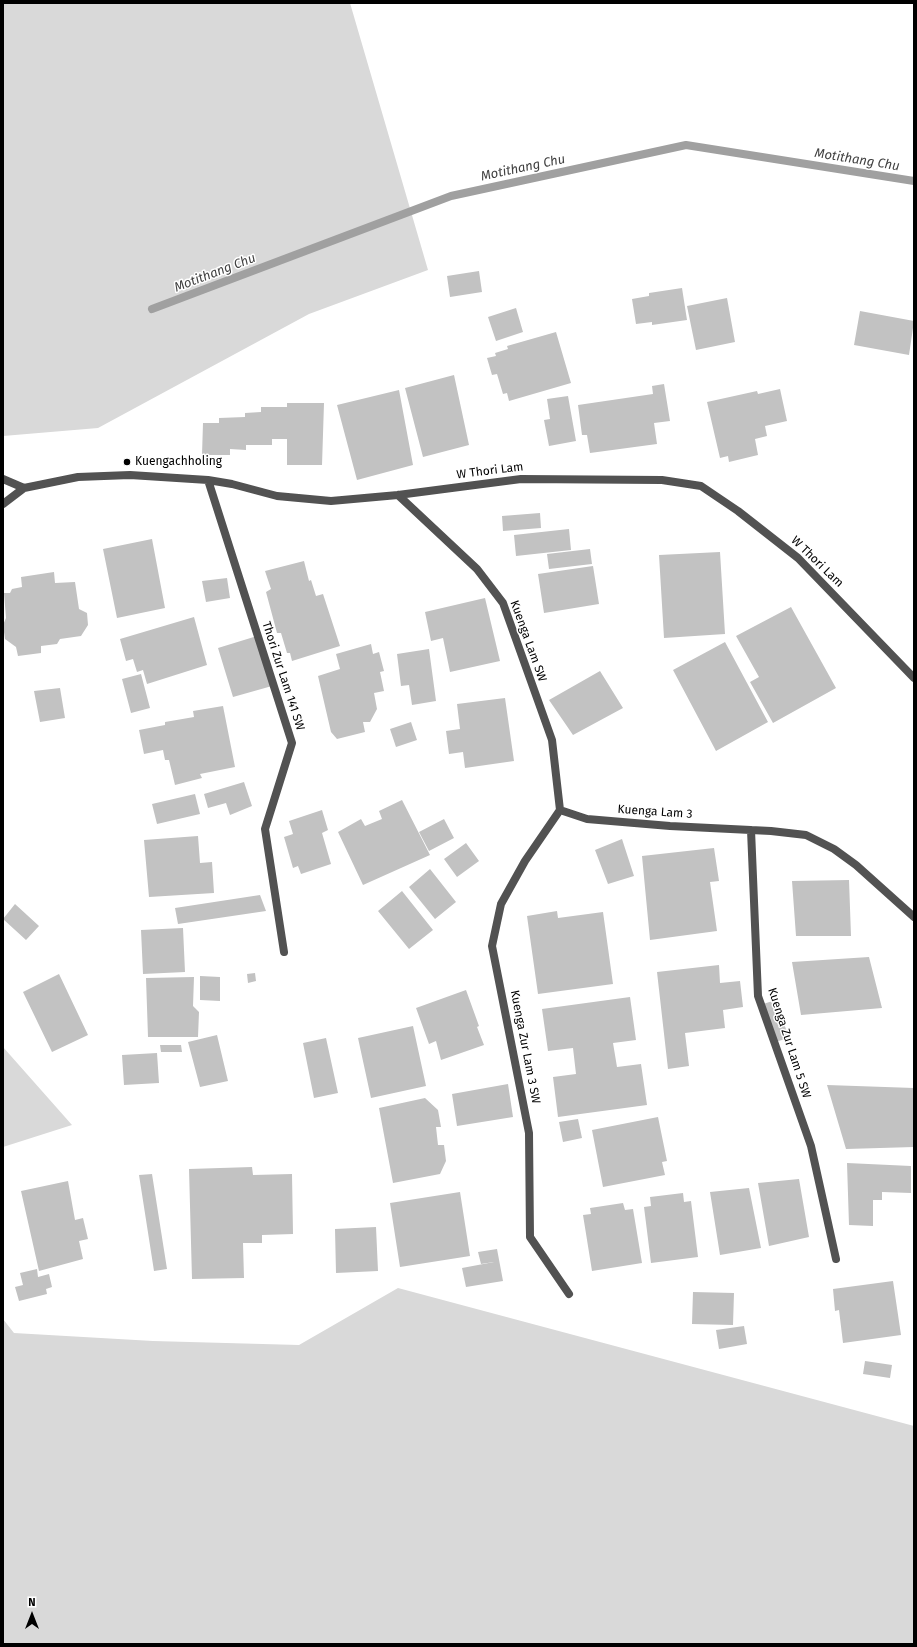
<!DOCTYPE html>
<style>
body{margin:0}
#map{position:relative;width:917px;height:1647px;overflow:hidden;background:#fff;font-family:"Fira Sans",sans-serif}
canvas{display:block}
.frame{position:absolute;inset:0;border:4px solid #000;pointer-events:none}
.north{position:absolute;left:12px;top:1595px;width:40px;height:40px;-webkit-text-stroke:3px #fff;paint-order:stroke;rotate:0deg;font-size:11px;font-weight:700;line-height:16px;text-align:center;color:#000}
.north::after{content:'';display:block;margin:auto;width:14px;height:18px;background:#000;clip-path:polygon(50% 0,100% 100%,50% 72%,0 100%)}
</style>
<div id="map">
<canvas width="917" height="1647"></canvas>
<div class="frame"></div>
<div class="north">N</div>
</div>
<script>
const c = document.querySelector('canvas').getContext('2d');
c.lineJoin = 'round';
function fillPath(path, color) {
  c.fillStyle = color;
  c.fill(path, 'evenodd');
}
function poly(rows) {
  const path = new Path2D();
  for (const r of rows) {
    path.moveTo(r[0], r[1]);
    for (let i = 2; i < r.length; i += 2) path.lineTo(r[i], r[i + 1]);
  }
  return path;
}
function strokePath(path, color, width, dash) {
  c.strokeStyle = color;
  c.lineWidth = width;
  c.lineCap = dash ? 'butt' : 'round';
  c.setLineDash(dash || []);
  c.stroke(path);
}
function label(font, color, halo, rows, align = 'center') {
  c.font = font + ' "Fira Sans",sans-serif';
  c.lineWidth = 3;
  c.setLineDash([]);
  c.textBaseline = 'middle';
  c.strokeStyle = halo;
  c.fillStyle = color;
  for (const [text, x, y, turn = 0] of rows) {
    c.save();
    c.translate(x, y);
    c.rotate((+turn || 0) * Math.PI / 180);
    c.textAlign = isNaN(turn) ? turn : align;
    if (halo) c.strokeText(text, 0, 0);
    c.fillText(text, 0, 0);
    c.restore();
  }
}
const green = poly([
 [3,3,350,3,428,270,309,314,98,428,3,436],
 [3,1047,72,1125,3,1147],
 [398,1288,914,1426,914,1644,3,1644,3,1319,14,1333,153,1341,299,1345]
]);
const stream = poly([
 [152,309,451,196,686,145,914,181]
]);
const building = poly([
 [479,271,482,292,450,297,447,276],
 [682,288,687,320,652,325,652,322,636,324,632,299,649,296,649,293],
 [727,298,735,342,696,350,687,306],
 [516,308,523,332,496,341,488,317],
 [860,311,914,321,909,355,854,345],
 [556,332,571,383,509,401,507,393,503,394,497,374,492,375,487,358,496,356,495,353,508,349,507,346],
 [454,375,469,445,423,457,405,388],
 [664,384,670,421,654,423,657,444,590,453,587,435,582,435,578,405,653,394,652,386],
 [780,389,787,421,765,426,767,436,755,439,758,455,729,462,728,456,720,458,707,402,757,391,758,394],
 [399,390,413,465,357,480,337,405],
 [568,396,576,441,549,446,544,420,550,419,547,399],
 [287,403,324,403,322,465,287,465,287,439,272,439,272,445,246,445,246,450,230,449,230,455,202,455,203,423,219,423,219,418,245,417,245,413,261,412,261,407,287,407],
 [540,513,541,528,503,531,502,516],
 [569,529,571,550,516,556,514,535],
 [152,539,165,608,117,618,103,549],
 [590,549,592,564,549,569,547,554],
 [720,552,725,634,664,638,659,555],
 [304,561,309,581,311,580,316,596,323,594,340,646,292,661,290,653,287,653,281,633,277,633,266,592,271,589,265,571],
 [593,566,599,604,544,613,538,574],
 [54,572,55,583,75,582,79,609,87,613,88,625,81,636,60,639,57,644,41,646,41,653,18,656,16,647,5,639,3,625,6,618,4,593,10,593,12,589,22,587,21,577],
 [227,578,230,598,206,602,202,581],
 [485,598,500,661,450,672,443,638,431,641,425,612],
 [791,607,836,688,773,723,750,682,759,677,736,636],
 [194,617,207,665,147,684,143,670,137,672,133,659,126,661,120,639],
 [257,636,272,686,233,697,218,648],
 [725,642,768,722,716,751,673,670],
 [371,644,373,654,379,652,384,671,380,672,384,691,374,693,377,709,370,722,363,722,365,732,337,739,331,732,318,676,340,669,336,654],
 [429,649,436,701,412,705,409,685,401,686,397,654],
 [600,671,623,708,573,735,549,700],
 [141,674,150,708,131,713,122,679],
 [60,688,65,718,40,722,34,691],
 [505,698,514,761,465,768,463,752,449,754,446,731,460,729,457,704],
 [223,706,235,767,200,774,202,778,175,785,169,760,165,760,163,750,144,754,139,730,165,725,165,722,194,717,193,711],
 [411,722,417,740,396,747,390,729],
 [244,782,252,806,230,815,226,803,208,808,204,794],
 [195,794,200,814,157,824,152,804],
 [402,800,430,855,363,885,338,832,361,819,365,826,382,819,379,811],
 [322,810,328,830,322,833,331,864,301,874,298,866,293,868,284,837,293,834,289,821],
 [444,819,454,838,429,851,419,832],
 [198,836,200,863,212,862,214,893,149,897,144,840],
 [622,839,634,876,608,884,595,850],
 [466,843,479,861,457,877,444,859],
 [714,848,719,881,710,882,717,931,650,940,642,856],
 [430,869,456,902,435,919,409,887],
 [849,880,851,936,796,936,792,881],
 [402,891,433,930,409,949,378,911],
 [260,895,266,911,178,924,175,908],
 [15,904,39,926,26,940,3,919],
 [557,911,558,918,603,912,613,984,538,994,527,916],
 [183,928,185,972,143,974,141,930],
 [869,957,882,1008,801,1015,792,962],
 [719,965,720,983,740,981,743,1007,723,1010,725,1028,685,1033,689,1066,668,1069,657,972],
 [255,973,256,981,248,983,247,974],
 [59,974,88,1035,52,1052,23,992],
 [200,976,220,977,220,1001,200,1000],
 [194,977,193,1006,199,1012,198,1037,148,1037,146,978],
 [466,990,479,1026,477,1027,484,1045,441,1060,436,1041,429,1044,416,1008],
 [630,997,636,1040,613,1043,617,1067,641,1064,647,1105,558,1117,553,1077,576,1074,573,1048,548,1051,542,1009],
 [776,1000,789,1038,775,1042,763,1004],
 [413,1026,426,1086,371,1098,358,1038],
 [217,1035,228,1081,200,1087,188,1042],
 [326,1038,338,1093,314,1098,303,1043],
 [160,1045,181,1045,182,1052,161,1052],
 [157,1053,159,1083,124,1085,122,1055],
 [508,1084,513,1117,457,1126,452,1094],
 [827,1085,914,1088,914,1147,846,1149],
 [425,1098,438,1110,441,1127,436,1127,438,1145,444,1145,446,1161,440,1174,393,1183,379,1108],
 [658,1117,667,1161,662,1162,665,1175,603,1187,592,1130],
 [578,1119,582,1138,563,1142,559,1122],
 [847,1163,911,1166,911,1193,882,1192,882,1200,873,1200,873,1226,849,1225],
 [252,1167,253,1175,292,1174,293,1234,262,1235,262,1243,243,1243,244,1278,192,1279,189,1169],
 [152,1174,167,1269,154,1271,139,1175],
 [799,1179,809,1237,769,1246,758,1183],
 [68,1181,75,1220,83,1218,88,1239,79,1241,83,1259,39,1271,21,1191],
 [749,1188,761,1248,720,1255,710,1192],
 [460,1192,470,1256,400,1267,390,1203],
 [683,1193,684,1202,691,1201,698,1257,651,1263,644,1207,651,1206,650,1197],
 [623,1203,625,1210,633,1209,642,1263,592,1271,583,1215,591,1214,590,1208],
 [376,1227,378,1271,336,1273,335,1229],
 [497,1249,503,1281,466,1287,462,1268,494,1262,481,1264,478,1252],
 [37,1269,38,1277,49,1274,52,1287,46,1289,47,1294,19,1301,15,1287,23,1285,20,1273],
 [893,1281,901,1335,843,1343,839,1310,835,1311,833,1289],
 [693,1292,734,1293,733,1325,692,1324],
 [744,1326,747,1344,719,1349,716,1330],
 [865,1361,892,1365,890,1378,863,1374]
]);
const minor = poly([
 [3,479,24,488],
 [208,480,292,743,265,829,284,952],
 [398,495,477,569,503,603,552,740,560,810],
 [3,504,24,488,78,477,130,475,208,480,232,484,277,496,331,501,398,495,521,479,662,480,701,486,738,511,798,558,914,678],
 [560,810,525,861,501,904,492,946,529,1133,530,1237,569,1294],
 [560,810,587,819,670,826,771,831,806,835,834,849,856,865,914,917],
 [751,830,758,996,811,1146,836,1259]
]);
const markers = [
 [127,462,4,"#000"]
];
const poiNames = [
 ["Kuengachholing",135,462]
];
const streetNames = [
 ["W Thori Lam",490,471,-7],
 ["W Thori Lam",817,562,44],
 ["Kuenga Lam SW",528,641,70],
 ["Thori Zur Lam 141 SW",283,676,72],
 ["Kuenga Lam 3",655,812,4],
 ["Kuenga Zur Lam 5 SW",789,1043,72],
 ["Kuenga Zur Lam 3 SW",525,1047,79]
];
const waterNames = [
 ["Motithang Chu",857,160,9],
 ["Motithang Chu",523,168,-12],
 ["Motithang Chu",215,273,-21]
];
fillPath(green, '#d9d9d9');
strokePath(stream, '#a0a0a0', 8);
fillPath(building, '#c2c2c2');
strokePath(minor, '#525252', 8);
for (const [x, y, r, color] of markers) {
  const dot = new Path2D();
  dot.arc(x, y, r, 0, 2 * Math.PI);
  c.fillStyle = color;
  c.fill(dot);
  strokePath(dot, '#fff', 1.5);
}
label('12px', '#000', '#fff', poiNames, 'left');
label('12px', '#000', '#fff', streetNames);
label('italic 13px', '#414141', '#fff', waterNames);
</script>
